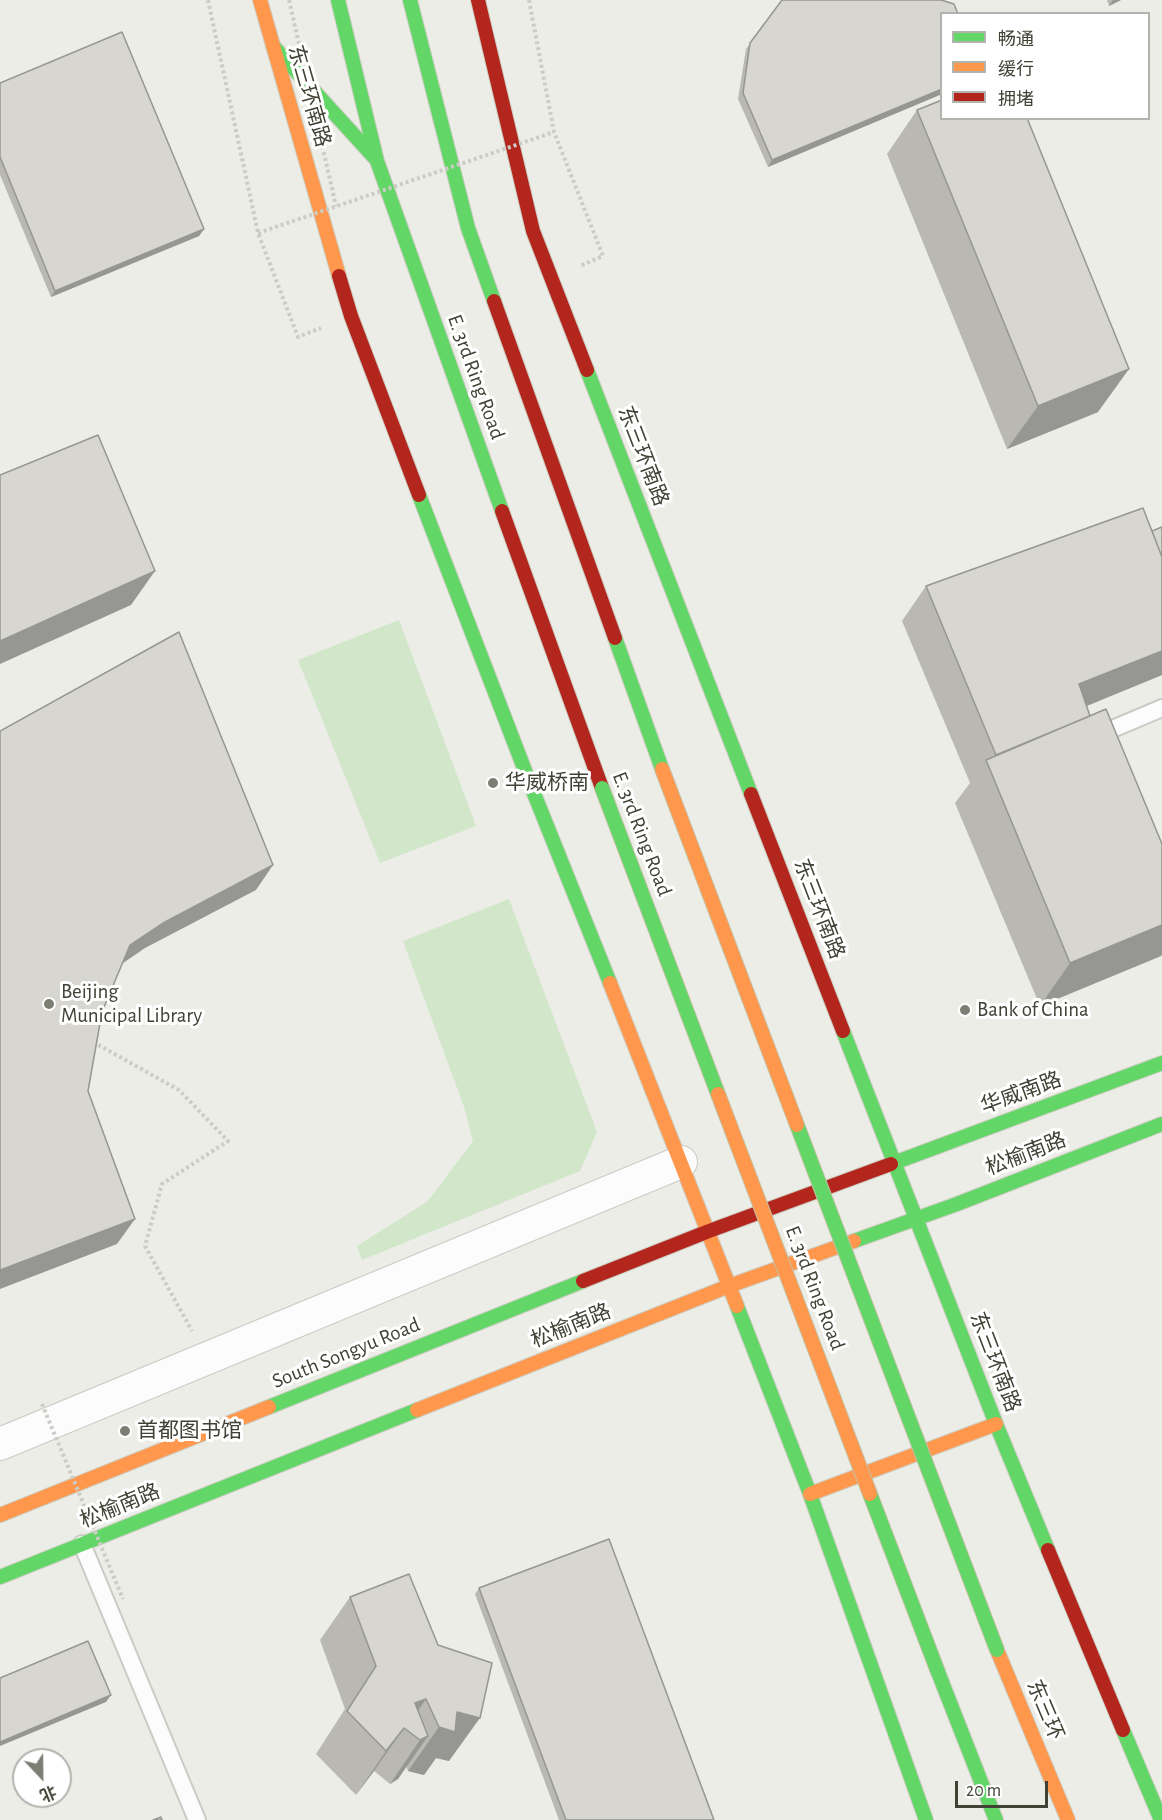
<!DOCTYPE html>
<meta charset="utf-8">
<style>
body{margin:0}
#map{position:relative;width:1162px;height:1820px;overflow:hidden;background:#edede8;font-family:"Alegreya Sans","Noto Sans SC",sans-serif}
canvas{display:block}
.legend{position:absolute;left:940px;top:12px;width:210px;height:108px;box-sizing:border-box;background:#fff;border:2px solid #b3b3ae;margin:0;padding:8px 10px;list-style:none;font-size:18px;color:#424135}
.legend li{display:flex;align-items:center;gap:12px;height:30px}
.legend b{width:30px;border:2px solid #b3b3ae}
.north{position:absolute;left:12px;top:1748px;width:60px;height:60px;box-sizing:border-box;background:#fff;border:2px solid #b3b3ae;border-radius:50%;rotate:158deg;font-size:16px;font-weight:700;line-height:24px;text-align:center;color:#424135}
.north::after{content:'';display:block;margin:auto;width:21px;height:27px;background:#7e7d74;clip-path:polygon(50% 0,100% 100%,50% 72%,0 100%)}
.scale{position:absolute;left:955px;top:1781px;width:93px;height:27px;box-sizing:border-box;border:3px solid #424135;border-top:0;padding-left:8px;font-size:18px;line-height:21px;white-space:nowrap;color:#424135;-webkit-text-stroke:4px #fff;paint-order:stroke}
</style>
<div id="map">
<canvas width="1162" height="1820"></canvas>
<ul class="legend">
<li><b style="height:8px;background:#63d668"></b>畅通</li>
<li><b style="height:8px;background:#ff974d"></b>缓行</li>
<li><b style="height:8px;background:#b3261e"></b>拥堵</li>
</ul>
<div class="north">北</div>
<div class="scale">20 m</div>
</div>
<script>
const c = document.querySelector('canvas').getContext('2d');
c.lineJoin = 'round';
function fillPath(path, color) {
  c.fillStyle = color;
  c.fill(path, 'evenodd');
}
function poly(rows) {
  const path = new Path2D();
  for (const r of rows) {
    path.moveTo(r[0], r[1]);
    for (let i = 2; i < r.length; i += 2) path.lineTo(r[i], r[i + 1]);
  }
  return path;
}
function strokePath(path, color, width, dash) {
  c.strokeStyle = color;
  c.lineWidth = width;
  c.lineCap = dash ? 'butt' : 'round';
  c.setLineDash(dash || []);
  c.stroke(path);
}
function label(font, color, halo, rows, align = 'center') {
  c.font = font + ' "Alegreya Sans","Noto Sans SC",sans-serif';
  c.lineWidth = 6;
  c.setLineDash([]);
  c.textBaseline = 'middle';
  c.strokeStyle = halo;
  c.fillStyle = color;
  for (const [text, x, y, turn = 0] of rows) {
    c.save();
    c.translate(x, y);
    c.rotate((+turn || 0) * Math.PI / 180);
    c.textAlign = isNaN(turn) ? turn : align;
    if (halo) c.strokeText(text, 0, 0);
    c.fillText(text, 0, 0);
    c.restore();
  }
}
const green = poly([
 [399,620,476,826,380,863,298,660],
 [509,899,597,1132,580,1171,362,1260,357,1246,428,1201,473,1141,464,1107,403,941]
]);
const path = poly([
 [208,0,258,233,298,337,321,328],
 [529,0,554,132,603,256,580,266],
 [93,1042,179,1090,228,1141,162,1184,145,1246,192,1331]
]);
const lane = poly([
 [1106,742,1103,733,1162,708],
 [82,1544,197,1820]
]);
const street = poly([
 [0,1444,681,1162]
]);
const fast = poly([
 [338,0,377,161,502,511],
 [410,0,468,228,494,301],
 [273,46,374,157],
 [587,370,751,794],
 [419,495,529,781,610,983],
 [615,638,662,769],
 [843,1031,996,1424,1048,1550],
 [891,1164,1162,1063],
 [854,1241,957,1204,1162,1124],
 [737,1306,810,1494,926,1820],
 [269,1407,583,1281],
 [0,1577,417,1410],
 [938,1672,996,1820],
 [1123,1730,1161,1820]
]);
const slow = poly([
 [260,0,339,276],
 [610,983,737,1306],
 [417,1410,729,1286,854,1241],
 [810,1494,996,1424],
 [0,1515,269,1407],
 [997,1650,1068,1820]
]);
const jam = poly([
 [478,0,533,231,587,370],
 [339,276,351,316,419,495],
 [494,301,615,638],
 [502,511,602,788],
 [751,794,843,1031],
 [583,1281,709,1231,891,1164],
 [1048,1550,1123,1730]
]);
const pathBridge = poly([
 [289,0,336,206],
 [258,233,554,132],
 [42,1404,123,1599]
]);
const fastBridge = poly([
 [602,788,718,1094],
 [797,1125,997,1650],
 [870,1494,938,1672]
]);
const slowBridge = poly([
 [662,769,797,1125],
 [718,1094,870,1494]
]);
const wall = poly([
 [782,0,942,14,942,94,768,167,738,99,746,49],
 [1107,0,1121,0,1109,6],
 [0,83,204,229,199,236,51,297,0,175],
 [917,110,1098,412,1007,449,887,154],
 [1162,527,1162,675,1086,706,1090,716,1162,844,1162,954,1161,956,1040,1006,955,803,970,783,902,621,926,586,1152,531],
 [409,1574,449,1761,436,1758,424,1775,408,1771,406,1766,398,1779,390,1784,374,1771,356,1795,316,1754,345,1709,320,1640,350,1597],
 [479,1588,714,1820,559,1820,475,1594]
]);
const shadedWall = poly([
 [1113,0,1121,0,1109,6],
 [942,89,942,94,768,167,772,160],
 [204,229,199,236,51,297,55,291],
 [1129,369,1098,412,1007,449,1038,406],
 [155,571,131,605,0,664,0,641],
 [1162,651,1162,675,1055,719,1079,684],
 [273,865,256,890,145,948,113,970,130,945,163,923],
 [1162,925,1162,954,1161,956,1040,1006,1070,963],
 [135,1219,117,1244,0,1289,0,1270],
 [111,1695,106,1702,0,1746,0,1742],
 [426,1699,405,1729,404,1728,374,1771,356,1795,386,1751,415,1703],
 [457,1712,480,1718,449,1761,436,1758,424,1775,408,1771,439,1727],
 [428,1736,398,1779,390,1784,420,1740]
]);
const building = poly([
 [782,0,941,0,954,4,958,14,942,14,942,89,772,160,743,93,750,43,782,0],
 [122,32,204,229,55,291,0,157,0,83,122,32],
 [942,100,942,118,1027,118,1129,369,1038,406,917,110,942,100],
 [98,435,155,571,0,641,0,475,98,435],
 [1143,508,1162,557,1162,651,1079,684,1090,716,996,755,926,586,1143,508],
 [1162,527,1162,557,1152,531,1162,527],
 [179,632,273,865,163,923,130,945,102,1012,88,1091,135,1219,0,1270,0,731,179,632],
 [1106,709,1162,844,1162,925,1070,963,986,760,1106,709],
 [609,1539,714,1820,566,1820,479,1588,609,1539],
 [409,1574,438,1645,492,1663,480,1718,457,1712,455,1732,439,1727,426,1699,415,1703,428,1736,420,1740,404,1728,386,1751,347,1711,376,1666,350,1597,409,1574],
 [88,1641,111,1695,0,1742,0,1678,88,1641],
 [161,1817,162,1820,153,1820,161,1817]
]);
const markers = [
 [493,783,6,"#7e7d74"],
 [49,1004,6,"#7e7d74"],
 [965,1010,6,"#7e7d74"],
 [125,1431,6,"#7e7d74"]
];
const streetNames = [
 ["东三环南路",309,96,74],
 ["E. 3rd Ring Road",476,377,70],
 ["东三环南路",643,456,69],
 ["E. 3rd Ring Road",642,834,69],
 ["东三环南路",819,909,69],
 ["华威南路",1021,1093,-20],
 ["松榆南路",1026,1154,-21],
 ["E. 3rd Ring Road",815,1288,69],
 ["松榆南路",571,1326,-22],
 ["South Songyu Road",346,1353,-22],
 ["东三环南路",995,1362,69],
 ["松榆南路",120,1506,-22],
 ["东三环",1045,1710,67]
];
const poiNames = [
 ["华威桥南",505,783],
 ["Beijing",61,992],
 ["Municipal Library",61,1016],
 ["Bank of China",977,1010],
 ["首都图书馆",137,1431]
];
fillPath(green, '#d2e6ca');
strokePath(lane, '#cbcbc5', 20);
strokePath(street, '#cbcbc5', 34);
strokePath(fast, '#cccdc1', 16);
strokePath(slow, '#cccdc1', 16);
strokePath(jam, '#cccdc1', 16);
strokePath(path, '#cccbc6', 4, [3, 3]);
strokePath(lane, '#fcfcfc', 16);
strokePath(street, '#fcfcfc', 32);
strokePath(fast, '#63d668', 14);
strokePath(slow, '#ff974d', 14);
strokePath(jam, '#b3261e', 14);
strokePath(fastBridge, '#c3c2a5', 16, []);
strokePath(slowBridge, '#c3c2a5', 16, []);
strokePath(pathBridge, '#cccbc6', 4, [3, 3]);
strokePath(fastBridge, '#63d668', 14);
strokePath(slowBridge, '#ff974d', 14);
fillPath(wall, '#b9b8b3');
fillPath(shadedWall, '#969692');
fillPath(building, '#d7d6d0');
strokePath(building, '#969692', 1.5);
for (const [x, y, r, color] of markers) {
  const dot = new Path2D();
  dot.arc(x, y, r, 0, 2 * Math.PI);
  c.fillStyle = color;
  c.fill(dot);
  strokePath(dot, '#fff', 2);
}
label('21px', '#424135', '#fff', streetNames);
label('21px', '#424135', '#fff', poiNames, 'left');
</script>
